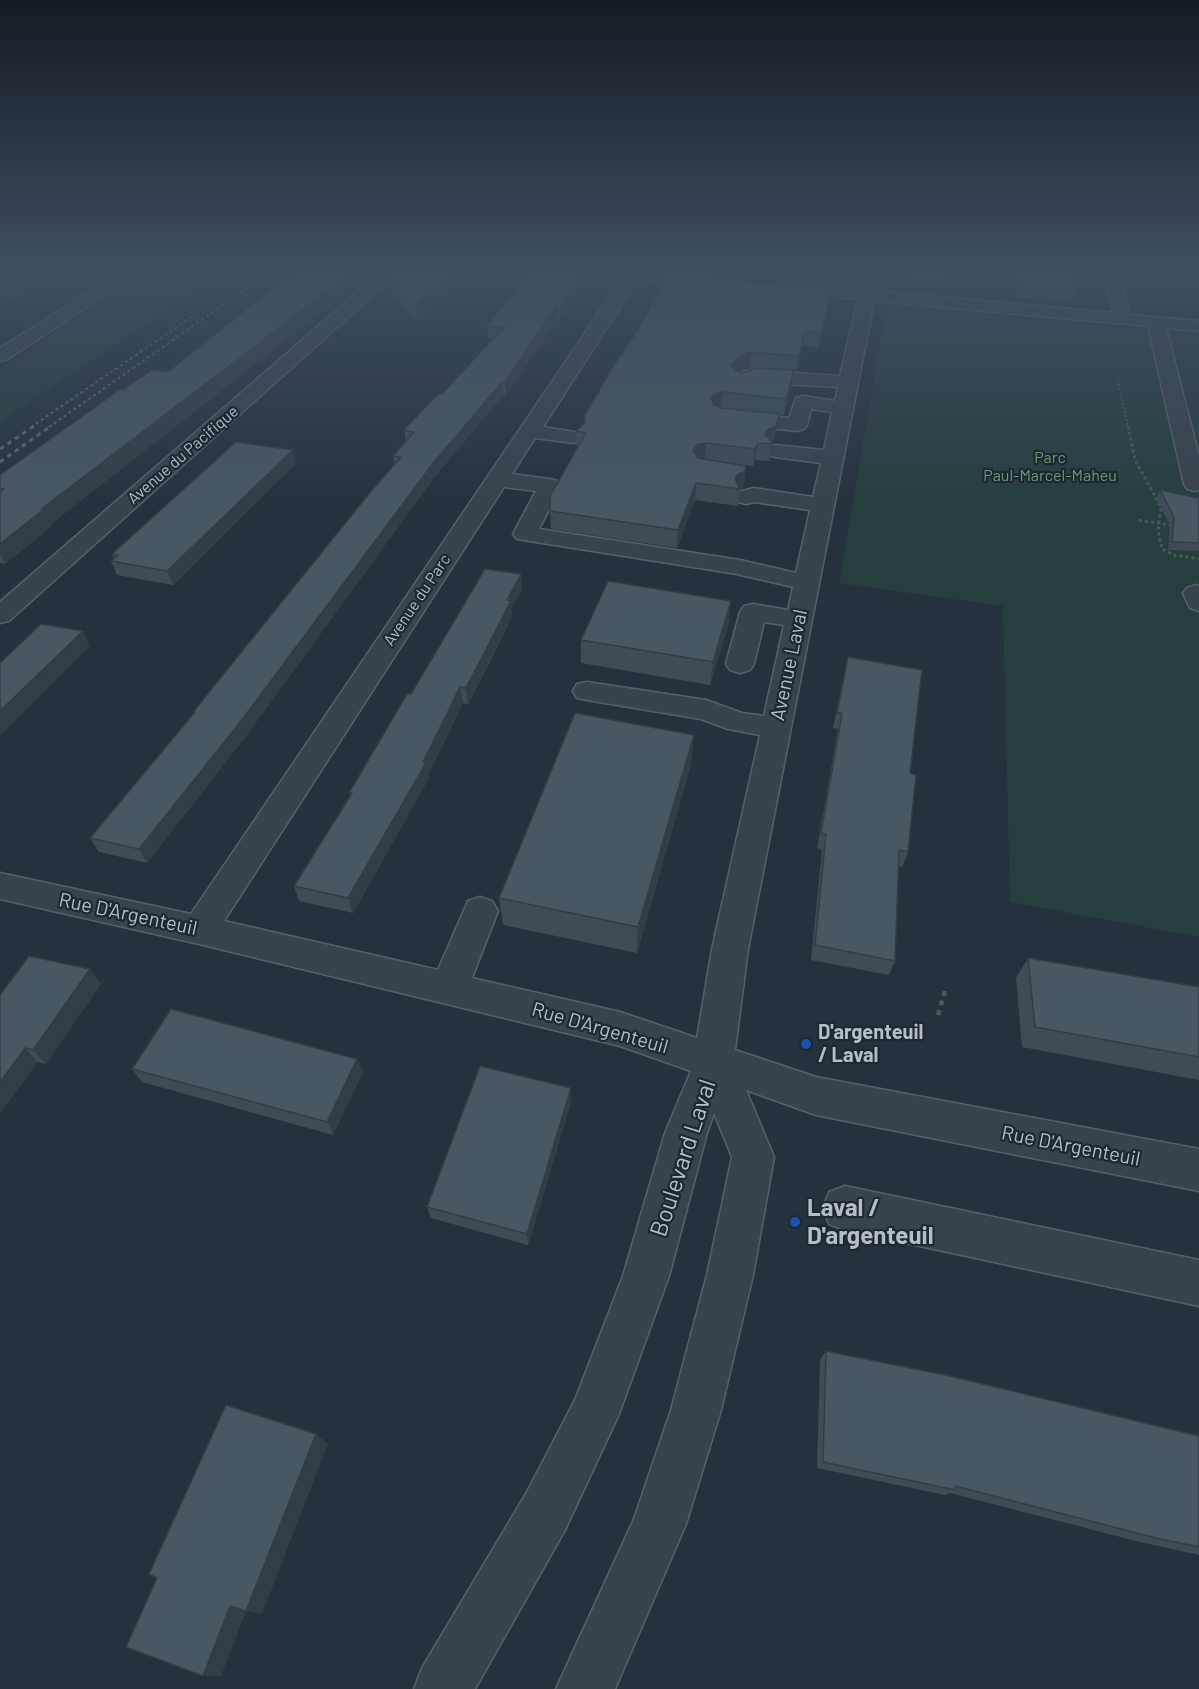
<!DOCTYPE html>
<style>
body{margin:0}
canvas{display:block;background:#25313d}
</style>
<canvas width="1199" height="1689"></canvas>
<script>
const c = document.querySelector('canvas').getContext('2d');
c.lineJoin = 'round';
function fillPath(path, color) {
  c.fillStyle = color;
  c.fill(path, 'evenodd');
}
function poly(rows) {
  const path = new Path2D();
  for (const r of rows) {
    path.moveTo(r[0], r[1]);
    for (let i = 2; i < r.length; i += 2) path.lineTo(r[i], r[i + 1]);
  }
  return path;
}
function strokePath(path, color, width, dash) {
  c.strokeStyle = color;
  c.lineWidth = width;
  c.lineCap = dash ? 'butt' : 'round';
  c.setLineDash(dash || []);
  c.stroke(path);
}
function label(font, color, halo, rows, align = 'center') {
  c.font = font + ' Barlow,sans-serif';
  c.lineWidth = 4.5;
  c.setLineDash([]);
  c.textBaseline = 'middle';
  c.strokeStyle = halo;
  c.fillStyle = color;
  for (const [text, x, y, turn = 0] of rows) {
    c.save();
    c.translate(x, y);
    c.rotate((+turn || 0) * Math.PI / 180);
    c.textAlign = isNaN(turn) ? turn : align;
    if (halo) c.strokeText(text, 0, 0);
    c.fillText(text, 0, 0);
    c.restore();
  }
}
const green = poly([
 [151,270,228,270,0,421,0,368],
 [895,305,1199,334,1199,937,1010,902,1003,606,839,583,887,307]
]);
const pathFar2 = poly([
 [174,278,197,281],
 [160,286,185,270],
 [132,308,219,270],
 [1118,380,1128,427]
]);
const pathFar1 = poly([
 [1128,426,1135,460,1161,507,1158,530,1162,549,1174,555,1199,559],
 [1139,520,1170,525]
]);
const path = poly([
 [938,1015,945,991]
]);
const minor = poly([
 [125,270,144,270,6,360,0,361,0,348,125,270],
 [383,270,401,270,9,621,0,623,0,602,383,270],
 [587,270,648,270,713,276,721,281,713,286,638,279,543,427,581,433,584,437,581,441,574,443,535,438,512,474,550,479,558,481,561,486,539,529,740,560,796,573,810,510,754,502,746,504,738,502,735,497,738,492,754,488,813,497,821,463,775,457,768,455,764,451,768,447,775,445,824,450,832,412,811,409,807,425,804,429,797,431,732,424,725,422,722,418,725,414,732,412,789,418,796,398,803,396,835,401,838,387,750,382,743,380,741,376,743,372,750,370,840,376,858,299,788,293,782,291,780,288,782,285,860,290,864,270,880,270,876,291,1113,313,1102,270,1118,270,1130,315,1199,321,1199,331,1166,328,1199,456,1199,490,1195,491,1187,489,1184,484,1148,326,874,301,748,949,735,1050,816,1077,1199,1149,1199,1191,816,1115,746,1090,774,1157,753,1275,721,1410,686,1524,615,1689,556,1689,634,1519,671,1410,707,1275,732,1157,714,1113,707,1133,669,1276,619,1414,565,1530,475,1689,414,1689,422,1668,527,1492,575,1400,623,1276,665,1133,691,1071,620,1046,199,944,0,899,0,873,191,914,623,277,595,275,587,270],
 [504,487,536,491,513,534,517,539,737,574,793,587,788,610,753,604,744,606,740,612,726,664,730,670,740,673,750,670,754,664,764,622,784,625,764,716,742,713,706,700,587,682,577,684,573,691,577,698,587,700,701,719,728,729,760,735,712,949,697,1038,620,1012,472,978,498,911,492,901,480,897,468,901,438,970,224,921,504,487],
 [1196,585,1199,586,1199,611,1190,608,1183,593,1187,588,1196,585],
 [845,1186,1199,1260,1199,1306,845,1230,829,1224,823,1208,829,1192,845,1186]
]);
const railFar1 = poly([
 [31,427,193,316],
 [49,427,273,270]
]);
const rail = poly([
 [0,449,34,426],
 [0,462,51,426]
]);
const wall = poly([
 [300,270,380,270,376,273,374,271,51,524,52,526,5,564,0,563,0,475,124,389,168,372],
 [471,270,417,321,387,286,385,272],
 [531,270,591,270,591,275,560,319,557,319,506,396,503,395,436,475,246,736,147,863,99,852,90,838,194,714,193,712,394,465,393,456,406,441,404,430,442,394,493,339,488,338,487,326],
 [671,270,722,270,719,274,712,274,711,279,832,290,829,304,818,348,803,346,796,371,794,371,792,386,784,415,779,415,776,431,773,443,772,444,769,461,755,460,753,466,719,462,746,466,744,483,742,489,740,490,738,506,695,500,677,548,551,529,550,511,577,448,576,431,584,423,584,417,638,330],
 [749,368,757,368,743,373,740,372,742,370],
 [910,270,948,280,946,289,907,285],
 [1009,270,1074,270,1068,270,1077,291,1073,302,1018,298],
 [296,463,173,585,117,575,111,561,114,558,112,554],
 [1160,490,1199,498,1199,551,1168,550,1170,525,1156,498],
 [521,574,522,590,511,609,512,616,493,656,468,704,463,703,428,775,429,778,353,913,299,901,294,886,350,797,349,793,411,694],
 [729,623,710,685,581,663,581,640],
 [848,657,910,773,908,852,902,867,898,866,895,961,889,975,811,960,822,850,817,848,838,729,833,728],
 [691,764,637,953,503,925,499,898],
 [29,956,90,969,101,984,46,1064,37,1062,0,1114],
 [1028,958,1199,987,1199,1080,1022,1047,1016,978],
 [357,1059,363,1072,333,1135,142,1082,132,1069],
 [571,1102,528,1245,431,1218,427,1207],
 [826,1351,1199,1436,1199,1555,1140,1542,950,1493,945,1495,817,1468,820,1360]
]);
const shadedWall = poly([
 [14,270,64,270,0,307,0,278],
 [355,270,374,271,51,524,52,526,5,564,0,554,0,544,41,509],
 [455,270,471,270,417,321,415,306],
 [586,270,591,270,591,275,560,319,560,307],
 [832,290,829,304,818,348,821,333],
 [557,306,557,319,506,396,505,382],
 [805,331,803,346,796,371,799,356],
 [751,352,749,368,742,370,730,381,731,365,743,355],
 [794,370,792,386,784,415,786,399],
 [502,382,503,395,436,475,246,736,147,863,139,849,434,462],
 [723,392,721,408,713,410,711,398,715,394],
 [779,414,776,431,773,443,772,444,769,461,771,444,764,434],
 [706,443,705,460,697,461,693,450,698,444],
 [758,443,755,460,753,466,755,449],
 [293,450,296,463,173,585,167,571],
 [746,466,744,483,742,489,740,490,735,479,738,474],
 [696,483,695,500,677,548,678,530],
 [521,574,522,590,511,609,512,616,468,704,466,688,507,600],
 [731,601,729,623,710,685,713,662],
 [83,631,90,646,0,736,0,711],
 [460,687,463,703,428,775,429,778,353,913,348,898,423,762],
 [694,735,691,764,637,953,638,927],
 [90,969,101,984,46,1064,33,1050],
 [25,1048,37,1062,0,1114,0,1082],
 [357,1059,363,1072,333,1135,327,1122],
 [571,1088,571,1102,528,1245,527,1234],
 [316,1434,328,1444,262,1614,246,1611],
 [230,1606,247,1609,221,1676,203,1676]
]);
const building = poly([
 [0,270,14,270,0,278,0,270],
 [300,270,355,270,41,509,44,509,0,544,0,492,4,489,0,489,0,475,121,389,124,389,152,370,168,372,282,281,286,281,300,270],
 [387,270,455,270,415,306,385,272,387,270],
 [531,270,586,270,560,307,557,306,505,382,502,382,434,462,241,721,139,849,90,838,195,712,193,712,368,495,401,457,393,456,414,432,404,430,438,394,442,394,504,327,487,326,531,270],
 [671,270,712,273,709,278,832,290,821,333,805,331,799,356,751,352,743,355,731,365,735,370,743,373,756,368,794,370,786,399,723,392,715,394,711,398,714,405,722,408,779,414,776,427,769,429,764,434,772,441,771,444,758,443,755,449,706,443,698,444,693,450,698,458,746,466,744,472,738,474,735,479,740,489,696,483,678,530,550,511,550,496,586,433,576,431,586,422,584,417,614,365,638,330,671,270],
 [910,270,950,270,948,280,909,276,910,270],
 [1016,270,1068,270,1077,291,1021,288,1016,270],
 [236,442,293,450,167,571,111,561,118,555,112,554,236,442],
 [1160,490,1199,498,1199,543,1172,542,1174,517,1160,490],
 [485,569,521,574,507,600,511,601,466,688,460,687,423,762,426,763,348,898,294,886,352,793,349,793,407,694,411,694,485,569],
 [608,581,731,601,713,662,581,640,608,581],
 [41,624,83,631,0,711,0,663,41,624],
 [848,657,922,670,910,773,916,775,908,852,899,850,895,961,815,945,826,834,821,833,842,714,837,712,848,657],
 [575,713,694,735,638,927,499,898,575,713],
 [29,956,90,969,33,1050,25,1048,0,1082,0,995,29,956],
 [1028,958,1199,987,1199,1057,1035,1027,1028,958],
 [171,1009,357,1059,327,1122,132,1069,171,1009],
 [480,1066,571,1088,527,1234,427,1207,480,1066],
 [826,1351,950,1376,1199,1436,1199,1547,1156,1538,955,1486,955,1490,823,1462,826,1351],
 [226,1405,316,1434,246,1611,230,1606,203,1676,126,1647,157,1578,149,1574,226,1405]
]);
const markers = [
 [806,1044,6,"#1a4fb4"],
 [795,1222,6,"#1a4fb4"]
];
const farStreetnames = [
 ["Avenue du Pacifique",183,455,-41],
 ["Avenue du Parc",417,600,-56]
];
const farParknames = [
 ["Parc",1050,458],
 ["Paul-Marcel-Maheu",1050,476]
];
const streetNames = [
 ["Avenue Laval",789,665,-78],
 ["Rue D'Argenteuil",128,914,12],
 ["Rue D'Argenteuil",600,1028,16],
 ["Rue D'Argenteuil",1071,1146,11]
];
const poiNames = [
 ["D'argenteuil",818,1032],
 ["/ Laval",818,1055]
];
const nearStreetnames = [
 ["Boulevard Laval",683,1158,-72]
];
const nearPoinames = [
 ["Laval /",807,1208],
 ["D'argenteuil",807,1236]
];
fillPath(green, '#273e3e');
strokePath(minor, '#57616b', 3);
strokePath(pathFar2, '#455a5b', 2, [2, 2]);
strokePath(pathFar1, '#455a5b', 3, [3, 3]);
strokePath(path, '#455a5b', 4.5, [5, 5]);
fillPath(minor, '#39434d');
strokePath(railFar1, '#5b6774', 2, [3, 3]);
strokePath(rail, '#5b6774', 3, [4.5, 4.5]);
fillPath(wall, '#3f4b55');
fillPath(shadedWall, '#333d45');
fillPath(building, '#495763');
strokePath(building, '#333d45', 1.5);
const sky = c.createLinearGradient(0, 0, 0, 507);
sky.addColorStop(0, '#141b22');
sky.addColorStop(0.53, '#404e62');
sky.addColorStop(1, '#404e6200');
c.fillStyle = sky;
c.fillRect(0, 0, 1199, 507);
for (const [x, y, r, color] of markers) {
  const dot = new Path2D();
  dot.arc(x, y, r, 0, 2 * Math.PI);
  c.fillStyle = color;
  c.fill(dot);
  strokePath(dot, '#1e2832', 2);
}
label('16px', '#b5bec8', '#1e2832', farStreetnames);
label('16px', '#6c9973', '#1e2832', farParknames);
label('20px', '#b5bec8', '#1e2832', streetNames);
label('bold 20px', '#b5bec8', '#1e2832', poiNames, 'left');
label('24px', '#b5bec8', '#1e2832', nearStreetnames);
label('bold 24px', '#b5bec8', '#1e2832', nearPoinames, 'left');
</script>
